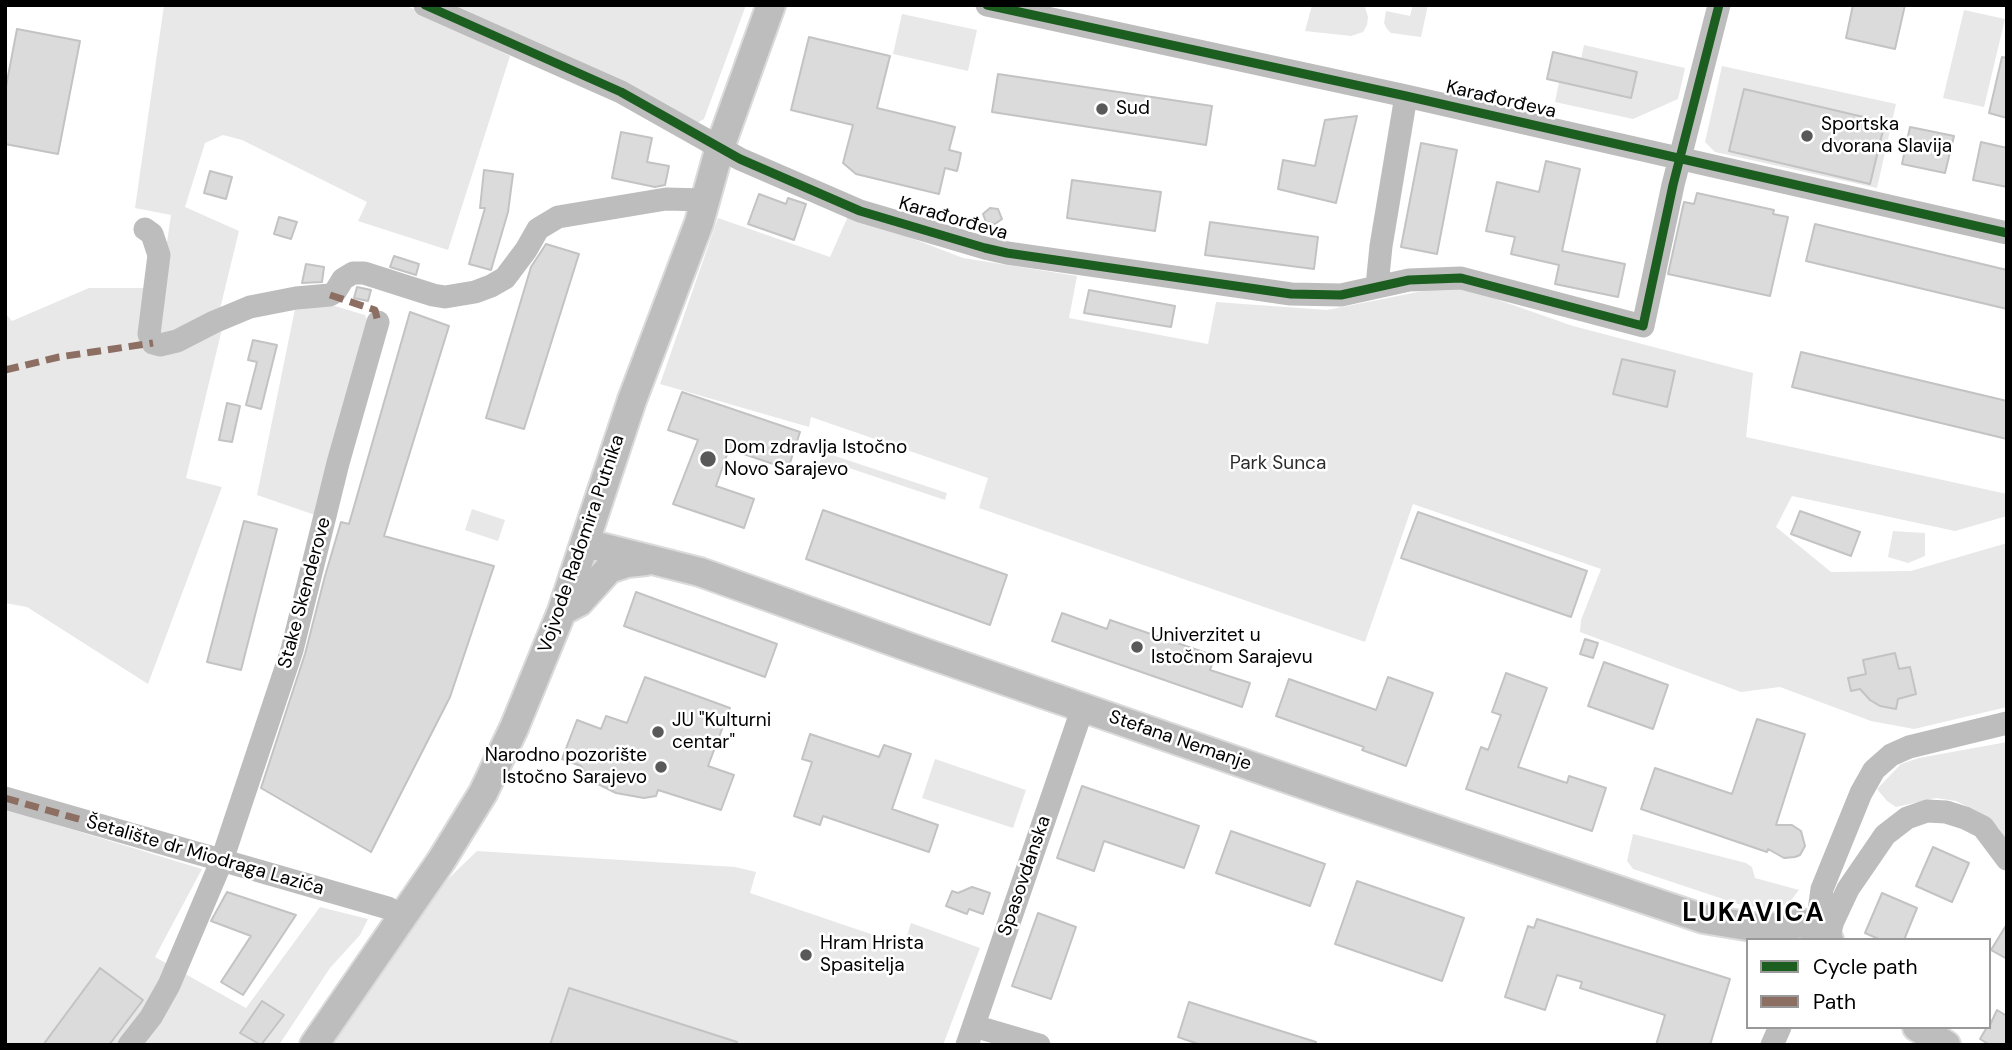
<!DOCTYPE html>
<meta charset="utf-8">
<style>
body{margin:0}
#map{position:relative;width:2012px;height:1050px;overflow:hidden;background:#fff;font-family:"DM Sans",sans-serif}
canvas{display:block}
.frame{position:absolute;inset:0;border:7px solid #000;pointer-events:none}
.legend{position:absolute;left:1746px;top:938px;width:245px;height:91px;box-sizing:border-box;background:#fff;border:2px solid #999;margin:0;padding:9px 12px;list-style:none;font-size:21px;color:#000}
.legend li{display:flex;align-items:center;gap:14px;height:35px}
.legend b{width:35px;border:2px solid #999}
</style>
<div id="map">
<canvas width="2012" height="1050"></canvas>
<div class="frame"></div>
<ul class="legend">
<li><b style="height:9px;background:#1b5e20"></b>Cycle path</li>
<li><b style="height:9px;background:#8d6e63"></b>Path</li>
</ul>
</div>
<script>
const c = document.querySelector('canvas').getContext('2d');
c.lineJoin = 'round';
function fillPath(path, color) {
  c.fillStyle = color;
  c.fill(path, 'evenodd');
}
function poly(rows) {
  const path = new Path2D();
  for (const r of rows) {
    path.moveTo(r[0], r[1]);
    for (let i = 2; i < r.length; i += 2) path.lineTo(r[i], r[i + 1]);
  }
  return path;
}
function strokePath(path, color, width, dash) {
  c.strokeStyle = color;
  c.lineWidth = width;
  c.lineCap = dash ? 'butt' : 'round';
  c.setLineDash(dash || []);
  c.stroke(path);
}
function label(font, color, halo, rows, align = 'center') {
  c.font = font + ' "DM Sans",sans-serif';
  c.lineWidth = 5;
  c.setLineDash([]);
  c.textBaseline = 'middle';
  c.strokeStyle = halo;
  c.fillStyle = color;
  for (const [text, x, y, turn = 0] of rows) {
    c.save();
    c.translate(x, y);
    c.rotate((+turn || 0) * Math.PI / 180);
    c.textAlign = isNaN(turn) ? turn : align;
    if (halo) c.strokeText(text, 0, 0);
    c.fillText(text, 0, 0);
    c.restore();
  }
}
const green = poly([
 [164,5,405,5,510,56,448,250,358,221,367,202,242,140,223,135,205,143,185,207,239,231,220,309,165,338,154,331,171,215,135,208],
 [441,5,746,5,704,119,697,123],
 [1312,5,1365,7,1368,17,1367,25,1363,32,1351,36,1305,31],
 [1413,5,1428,5,1421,37,1391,33,1387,29,1384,23,1386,11,1410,16],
 [1964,10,2005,19,1984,107,1943,98],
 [902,14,977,30,968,71,893,54],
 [1584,45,1685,68,1678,99,1633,119,1555,102,1559,82,1631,98,1637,72,1581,59],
 [1722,66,1896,104,1877,188,1715,152,1705,142],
 [849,214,963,258,1077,276,1069,318,1208,344,1216,302,1327,310,1433,289,1467,289,1573,326,1753,373,1746,437,2007,494,2007,516,1955,531,1792,496,1776,527,1831,572,1911,571,2007,543,2007,707,1914,729,1871,721,1780,687,1741,692,1580,632,1581,620,1601,569,1413,504,1365,642,979,508,988,478,811,417,809,427,660,384,718,218,830,257],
 [89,288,144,288,141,340,223,325,186,478,222,487,148,684,27,607,5,603,5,313,12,321],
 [328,304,365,315,368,323,315,515,257,495,295,309],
 [823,452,947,493,945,500,837,464,833,473,818,468],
 [472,509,505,520,498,541,465,530],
 [1893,531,1925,533,1925,556,1908,563,1888,557],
 [2007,742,2007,841,1998,827,1978,812,1956,801,1936,798,1896,807,1887,801,1877,789,1901,764,1919,758],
 [935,759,1026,790,1013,828,922,798],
 [5,809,202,869,155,957,246,1008,320,907,368,919,360,935,330,968,279,1045,5,1045],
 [1633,834,1746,863,1752,867,1755,878,1799,890,1788,904,1768,909,1738,904,1633,869,1627,861],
 [477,851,735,867,756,872,750,893,856,929,904,945,911,923,980,948,943,1045,329,1045,447,880]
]);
const building = poly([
 [1853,5,1905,5,1895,49,1846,38,1853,5],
 [17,29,80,41,58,154,5,144,5,92,17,29],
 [809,37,890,56,877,108,955,127,949,150,961,153,959,163,957,171,945,168,939,194,856,174,843,163,853,125,791,110,809,37],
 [1553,52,1637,72,1631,98,1547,79,1553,52],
 [2002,57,2007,58,2007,118,1989,113,2002,57],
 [998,74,1212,106,1206,145,992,112,998,74],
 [1744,89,1885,122,1870,184,1729,151,1744,89],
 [1357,116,1336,203,1278,189,1283,160,1315,166,1325,120,1357,116],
 [1910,127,1954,136,1945,173,1902,164,1910,127],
 [621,132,652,138,647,162,669,166,665,185,655,187,612,178,621,132],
 [1981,142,2007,148,2007,187,1973,180,1981,142],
 [1421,143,1457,150,1437,254,1401,247,1421,143],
 [1546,161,1580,169,1562,251,1625,264,1618,297,1555,284,1559,265,1511,254,1515,237,1486,231,1497,182,1539,192,1546,161],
 [484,170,513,174,508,212,491,270,469,264,485,208,480,208,484,170],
 [210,171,232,177,226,199,204,193,210,171],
 [1072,180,1161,192,1155,231,1067,218,1072,180],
 [1697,193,1774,210,1773,214,1788,217,1770,296,1668,274,1684,202,1694,204,1697,193],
 [759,194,786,204,788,198,806,204,794,240,748,224,759,194],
 [990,208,998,209,1002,219,995,224,986,222,983,214,990,208],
 [279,217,297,222,291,239,274,234,279,217],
 [1210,222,1318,237,1314,269,1205,255,1210,222],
 [1815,224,2007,270,2007,309,1806,261,1815,224],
 [546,244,579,254,524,429,486,418,531,267,546,244],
 [394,256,419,264,416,275,390,267,394,256],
 [306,264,324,267,322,282,302,283,306,264],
 [357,287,371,290,368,301,354,298,357,287],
 [1089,290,1175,306,1171,327,1084,313,1089,290],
 [410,312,449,326,384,536,494,566,450,697,371,852,261,788,305,654,325,576,341,522,349,524,410,312],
 [253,340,277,345,261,409,246,405,257,362,248,360,253,340],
 [1801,352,2007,401,2007,439,1792,387,1801,352],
 [1622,359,1675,371,1667,407,1613,394,1622,359],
 [682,392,800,432,788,469,729,449,716,486,754,499,744,528,673,504,698,440,668,430,682,392],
 [227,403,240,406,232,442,219,440,227,403],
 [823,510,1007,575,990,625,806,559,823,510],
 [1800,511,1860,532,1851,556,1791,534,1800,511],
 [1418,512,1587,571,1571,617,1401,558,1418,512],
 [244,521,277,529,241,670,207,662,244,521],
 [636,592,777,644,765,677,624,626,636,592],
 [1062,613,1107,629,1110,620,1215,656,1210,670,1250,683,1242,707,1052,641,1062,613],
 [1585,639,1598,643,1593,658,1580,654,1585,639],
 [1895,653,1899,669,1910,667,1916,694,1898,699,1896,709,1880,706,1870,700,1860,689,1851,691,1848,678,1866,674,1863,660,1895,653],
 [1604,662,1668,685,1653,729,1588,706,1604,662],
 [1506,673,1547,688,1518,767,1567,783,1569,776,1606,788,1592,831,1466,789,1481,747,1488,750,1501,715,1492,712,1506,673],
 [645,677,730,708,708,766,734,775,721,810,658,790,656,796,644,798,616,793,590,780,581,766,562,759,577,720,601,729,606,716,627,723,645,677],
 [1388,677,1433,693,1406,766,1362,750,1364,747,1276,716,1289,679,1376,710,1388,677],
 [1757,719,1805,734,1776,825,1792,825,1801,831,1805,846,1800,855,1795,857,1784,858,1768,849,1767,852,1641,809,1655,768,1732,794,1757,719],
 [810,734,879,757,884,745,911,754,892,809,938,825,929,852,823,816,820,825,794,816,812,762,802,759,810,734],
 [1082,786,1199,826,1184,868,1104,841,1094,871,1057,858,1082,786],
 [1231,831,1325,864,1310,906,1216,873,1231,831],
 [1933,847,1969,863,1952,902,1916,886,1933,847],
 [1357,881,1464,918,1442,981,1335,944,1357,881],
 [972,887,990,893,983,914,969,909,967,914,946,906,952,891,958,893,972,887],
 [227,892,296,915,243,995,221,982,251,936,211,921,227,892],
 [1882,893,1917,908,1904,940,1881,940,1865,933,1882,893],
 [1038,913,1076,927,1051,999,1012,986,1038,913],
 [1537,919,1730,979,1710,1045,1656,1045,1665,1015,1580,988,1582,982,1557,975,1545,1010,1505,997,1528,926,1534,928,1537,919],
 [2007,924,2007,959,1991,950,2007,924],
 [100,968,143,1000,109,1045,43,1045,100,968],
 [569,988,737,1042,736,1045,550,1045,569,988],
 [262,1001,284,1015,261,1045,240,1033,262,1001],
 [1189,1002,1316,1042,1315,1045,1201,1045,1178,1037,1189,1002],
 [1997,1010,2007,1016,2007,1045,1990,1045,1980,1039,1987,1027,1989,1027,1997,1010]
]);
const minor = poly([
 [425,5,621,92,740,159,860,211,985,248,1007,253,1291,294,1341,295,1409,280,1461,278,1643,326,1673,185,1719,5],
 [987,5,1406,96,2007,233],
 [145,229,152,234,159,255,149,334,153,343,160,345,177,341,214,322,250,307,296,298,330,295,335,292,343,279,353,273,364,273,433,295,445,297,475,292,491,286,505,278,526,250,538,229,558,217,666,199,705,200],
 [1377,286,1381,246,1406,96],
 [5,798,388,908,403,917],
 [1822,932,1819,911,1822,889,1861,793,1874,770,1891,755,1909,747,2007,723],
 [1828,939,1833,921,1848,889,1885,835,1907,818,1927,811,1946,812,1965,818,1983,827,2007,859],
 [974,1026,1039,1045],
 [129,1045,151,1017,169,985,222,860,292,650,338,463,378,322],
 [967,1045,1083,707],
 [1772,1045,1780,1027]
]);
const major = poly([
 [585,543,700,572,914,649,1343,798,1704,919,1758,928,1782,927],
 [562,611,579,602,609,569,627,563,646,561],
 [1769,938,1782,927,1800,923,1815,927,1829,940],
 [1917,1027,1946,1045],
 [314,1045,441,861,483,793,514,728,562,611,632,400,699,223,720,147,771,5]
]);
const quiet = poly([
 [330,295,375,310,378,322],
 [5,370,59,357,153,343],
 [5,798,222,860]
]);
const cycleway = poly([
 [425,5,621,92,740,159,860,211,985,248,1007,253,1291,294,1341,295,1409,280,1461,278,1643,326,1673,185,1719,5],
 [987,5,1406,96,2007,233]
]);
const markers = [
 [1102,109,7,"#595959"],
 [1807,136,7,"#595959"],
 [708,459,9,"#595959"],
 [1137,647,7,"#595959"],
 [658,732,7,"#595959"],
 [661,767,7,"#595959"],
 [806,955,7,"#595959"]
];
const streetNames = [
 ["Karađorđeva",1501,100,13],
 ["Karađorđeva",953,219,16],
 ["Vojvode Radomira Putnika",582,544,-71],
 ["Stake Skenderove",305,593,-75],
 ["Stefana Nemanje",1180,741,19],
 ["Šetalište dr Miodraga Lazića",205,856,16],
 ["Spasovdanska",1025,876,-71]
];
const poiNames = [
 ["Sud",1116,109],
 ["Sportska",1821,125],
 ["dvorana Slavija",1821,147],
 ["Dom zdravlja Istočno",724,448],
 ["Novo Sarajevo",724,470],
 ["Univerzitet u",1151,636],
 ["Istočnom Sarajevu",1151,658],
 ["JU \"Kulturni",672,721],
 ["centar\"",672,743],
 ["Narodno pozorište",647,756,"right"],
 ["Istočno Sarajevo",647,778,"right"],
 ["Hram Hrista",820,944],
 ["Spasitelja",820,966]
];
const parkNames = [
 ["Park Sunca",1278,464]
];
const districtNames = [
 ["LUKAVICA",1754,914]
];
fillPath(green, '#e8e8e8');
fillPath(building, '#dbdbdb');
strokePath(building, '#c3c3c3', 2);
strokePath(major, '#dbdbdb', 32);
strokePath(minor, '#bdbdbd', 23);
strokePath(major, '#bdbdbd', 28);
strokePath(quiet, '#8d6e63', 7, [14, 7]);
strokePath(cycleway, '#1b5e20', 9);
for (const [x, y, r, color] of markers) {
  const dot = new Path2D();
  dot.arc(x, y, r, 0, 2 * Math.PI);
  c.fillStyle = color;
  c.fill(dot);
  strokePath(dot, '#fff', 2.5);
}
label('19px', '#000', '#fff', streetNames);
label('19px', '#000', '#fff', poiNames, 'left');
label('19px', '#2c2c2c', '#fff', parkNames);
c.letterSpacing = '2px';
label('bold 26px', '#000', '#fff', districtNames);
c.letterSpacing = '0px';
</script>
